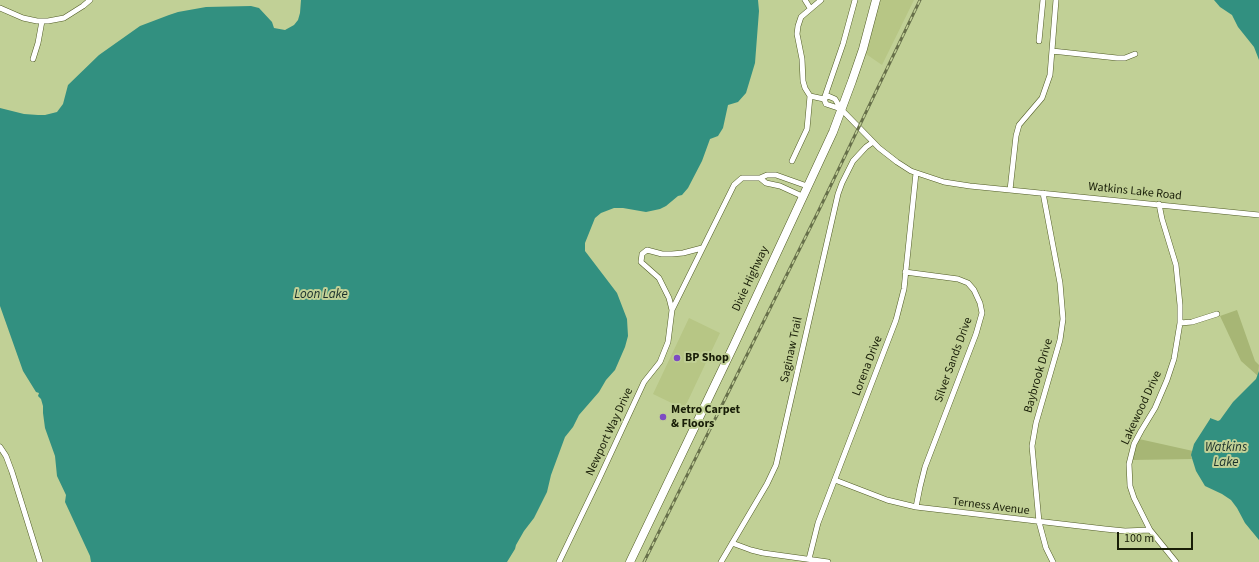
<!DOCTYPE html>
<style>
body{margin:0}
#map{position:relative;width:1259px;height:562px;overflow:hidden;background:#c1d096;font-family:"Source Sans 3",sans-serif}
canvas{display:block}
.scale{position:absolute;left:1117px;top:532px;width:76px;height:18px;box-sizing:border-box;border:2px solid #181d07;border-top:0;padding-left:5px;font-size:12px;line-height:14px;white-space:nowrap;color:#181d07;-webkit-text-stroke:3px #c1d096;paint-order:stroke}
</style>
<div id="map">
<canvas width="1259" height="562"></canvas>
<div class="scale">100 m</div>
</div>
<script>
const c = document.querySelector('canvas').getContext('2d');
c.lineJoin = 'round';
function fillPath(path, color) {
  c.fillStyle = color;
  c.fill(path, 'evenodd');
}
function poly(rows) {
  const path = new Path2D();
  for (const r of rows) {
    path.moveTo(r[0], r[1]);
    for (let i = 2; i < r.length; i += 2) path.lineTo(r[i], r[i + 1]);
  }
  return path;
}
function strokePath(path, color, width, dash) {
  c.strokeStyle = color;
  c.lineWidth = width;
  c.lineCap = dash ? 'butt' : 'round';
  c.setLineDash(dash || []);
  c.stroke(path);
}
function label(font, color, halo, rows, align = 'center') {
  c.font = font + ' "Source Sans 3",sans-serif';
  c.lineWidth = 4;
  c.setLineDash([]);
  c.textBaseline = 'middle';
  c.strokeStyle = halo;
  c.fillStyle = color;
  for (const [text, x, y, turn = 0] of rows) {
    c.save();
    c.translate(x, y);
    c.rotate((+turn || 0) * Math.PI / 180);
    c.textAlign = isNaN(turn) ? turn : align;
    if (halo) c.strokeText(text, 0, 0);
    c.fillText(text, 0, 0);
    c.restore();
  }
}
const built = poly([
 [881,0,914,0,882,65,866,54],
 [689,318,720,333,684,409,653,394]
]);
const green = poly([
 [1237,310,1255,361,1259,365,1258,376,1241,361,1220,316],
 [1139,439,1193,451,1191,457,1192,459,1132,460]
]);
const water = poly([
 [301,0,758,0,759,11,755,63,746,93,738,102,728,105,723,128,718,136,710,139,702,161,688,188,682,195,678,196,666,206,660,209,646,212,623,208,614,208,601,213,595,218,585,243,585,251,617,293,627,319,628,336,625,347,615,370,606,380,599,392,579,415,573,427,565,437,551,475,547,492,534,518,524,531,516,545,515,549,507,562,91,562,90,556,65,502,66,495,57,476,55,456,45,428,43,413,43,406,41,399,38,396,39,393,36,392,23,371,0,306,0,108,24,114,38,115,45,115,57,112,63,104,68,85,99,55,140,26,169,15,178,12,206,7,251,6,259,8,272,22,274,28,285,30,294,25,298,20,300,13],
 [1214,0,1259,0,1259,60,1254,47,1238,27,1232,15,1220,7],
 [1259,371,1259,540,1245,523,1237,508,1231,500,1222,494,1205,486,1196,471,1191,455,1194,444,1210,419,1210,418,1218,421,1220,420,1233,402,1256,379]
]);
const minor = poly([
 [805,0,810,8],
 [0,8,23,18,37,21,48,21,64,18,83,6,90,0],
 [1039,41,1043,0],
 [1052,51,1117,58,1125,58,1135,54],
 [33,59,38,43,42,21],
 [810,96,824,99,843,44,855,0],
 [841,109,826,104,824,99,828,96,835,99,841,109,879,148,897,162,911,171,944,182,970,186,1259,215],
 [792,161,807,129,810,96,805,88,803,81,802,59,797,34,798,26,801,17,821,0],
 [760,178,767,175,776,175,807,186],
 [1010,190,1016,136,1019,125,1042,98,1050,75,1056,0],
 [1043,193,1060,283,1063,319,1060,340,1036,423,1032,446,1039,522,1046,548,1053,562],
 [1159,204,1162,219,1176,265,1180,305,1180,323,1174,359,1167,380,1155,408,1141,431,1134,444,1129,464,1130,486,1134,498,1150,530,1176,562],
 [905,272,958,279,968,283,974,290,980,303,982,313,976,334,925,467,920,487,916,507],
 [672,310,669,298,659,278,641,262,642,254,647,250,662,254,672,254,683,253,702,248],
 [1180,323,1192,322,1217,314],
 [0,447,6,456,12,472,40,562],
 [835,480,887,500,916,507,1105,529,1125,531,1150,530],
 [732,543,751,550,763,553,828,562],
 [809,559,818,523,896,320,904,289,916,173],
 [559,562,599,479,644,382,660,362,668,342,672,310,734,185,742,178,760,178,766,183,780,186,802,196],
 [721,562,767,484,776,465,838,194,842,183,853,161,866,147,873,142]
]);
const primary = poly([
 [630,562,734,345,833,132,852,81,863,49,876,0]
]);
const rail = poly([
 [644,562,818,212,920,0]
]);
const markers = [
 [677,358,4,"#7d4bc3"],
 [663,417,4,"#7d4bc3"]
];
const streetNames = [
 ["Watkins Lake Road",1135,192,6],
 ["Dixie Highway",751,279,-65],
 ["Saginaw Trail",792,350,-78],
 ["Silver Sands Drive",954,360,-70],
 ["Lorena Drive",868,366,-69],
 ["Baybrook Drive",1039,376,-74],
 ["Lakewood Drive",1142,408,-65],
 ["Newport Way Drive",610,432,-65],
 ["Terness Avenue",991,507,7]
];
const poiNames = [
 ["BP Shop",685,358],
 ["Metro Carpet",671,410],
 ["& Floors",671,424]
];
const waterNames = [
 ["Loon Lake",321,295],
 ["Watkins",1226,448],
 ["Lake",1226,463]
];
fillPath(built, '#b7c685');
fillPath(green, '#a7b675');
fillPath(water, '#329080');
strokePath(minor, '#505b25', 6);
strokePath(primary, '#505b25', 9);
strokePath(minor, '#fff', 5);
strokePath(primary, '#fff', 8);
strokePath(rail, '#67704a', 3);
strokePath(rail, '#c1d096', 1.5, [4.5]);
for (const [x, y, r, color] of markers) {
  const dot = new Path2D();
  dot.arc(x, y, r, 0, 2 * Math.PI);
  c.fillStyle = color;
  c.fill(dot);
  strokePath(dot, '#c1d096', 1.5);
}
label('12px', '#181d07', '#c1d096', streetNames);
label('bold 12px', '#181d07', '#c1d096', poiNames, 'left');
label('italic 13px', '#1b312c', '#c1d096', waterNames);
</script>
